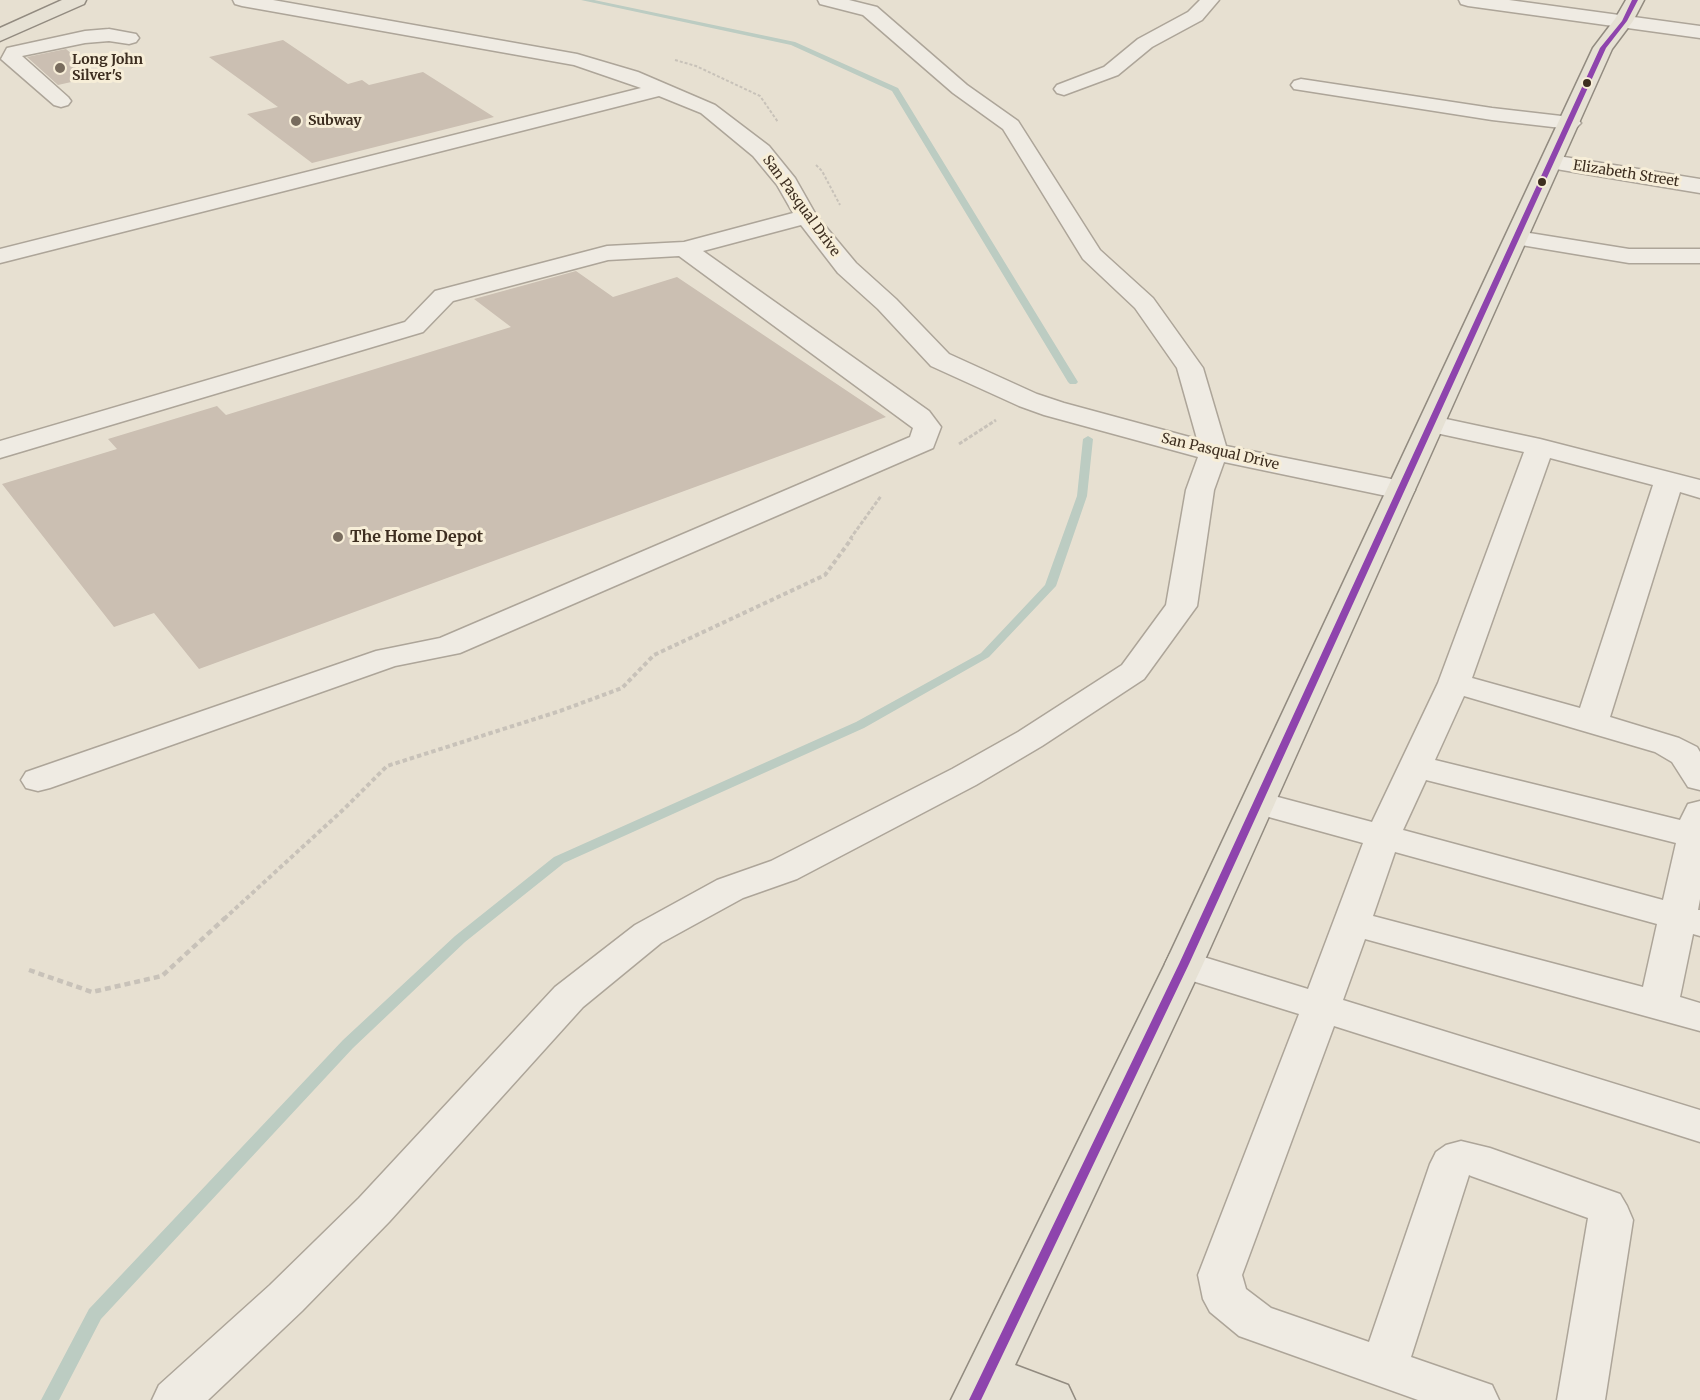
<!DOCTYPE html>
<style>
body{margin:0}
canvas{display:block;background:#e7e0d1}
</style>
<canvas width="1700" height="1400"></canvas>
<script>
const c = document.querySelector('canvas').getContext('2d');
c.lineJoin = 'round';
function poly(rows) {
  const path = new Path2D();
  for (const r of rows) {
    path.moveTo(r[0], r[1]);
    for (let i = 2; i < r.length; i += 2) path.lineTo(r[i], r[i + 1]);
  }
  return path;
}
function fillPath(path, color) {
  c.fillStyle = color;
  c.fill(path, 'evenodd');
}
function strokePath(path, color, width, dash) {
  c.strokeStyle = color;
  c.lineWidth = width;
  c.lineCap = dash ? 'butt' : 'round';
  c.setLineDash(dash || []);
  c.stroke(path);
}
function label(font, color, halo, rows, align = 'center') {
  c.font = font + ' Merriweather,serif';
  c.lineWidth = 6;
  c.setLineDash([]);
  c.textBaseline = 'middle';
  c.strokeStyle = halo;
  c.fillStyle = color;
  for (const [text, x, y, turn = 0] of rows) {
    c.save();
    c.translate(x, y);
    c.rotate((+turn || 0) * Math.PI / 180);
    c.textAlign = isNaN(turn) ? turn : align;
    if (halo) c.strokeText(text, 0, 0);
    c.fillText(text, 0, 0);
    c.restore();
  }
}
const stream = poly([
 [581,0,594,0,795,42,898,88,1078,382,1076,384,1070,384,1068,382,892,91,791,45,581,0],
 [1088,436,1093,439,1087,496,1056,586,989,657,864,728,564,863,465,942,353,1048,101,1319,59,1400,41,1400,89,1309,343,1040,455,936,554,857,856,722,981,653,1045,585,1077,496,1083,439,1088,436]
]);
const building = poly([
 [283,40,348,84,362,80,369,85,423,72,494,117,312,163,247,114,278,107,209,57],
 [66,49,98,76,58,85,27,57],
 [576,271,613,297,677,277,886,417,199,669,154,613,114,627,2,484,117,449,108,439,217,406,226,415,511,327,474,299]
]);
const pathFar3 = poly([
 [675,60,696,66,760,96,778,122],
 [816,165,822,171,840,205]
]);
const pathFar2 = poly([
 [959,444,996,420],
 [850,539,881,496]
]);
const pathFar1 = poly([
 [224,919,344,809,387,766,560,711,622,688,654,655,825,575,852,538]
]);
const path = poly([
 [29,970,92,992,162,976,225,918]
]);
const minor = poly([
 [233,0,273,0,577,54,638,72,715,105,769,146,795,178,816,215,856,263,896,299,949,354,1037,394,1064,403,1197,439,1177,368,1135,308,1083,259,1003,129,953,93,863,15,820,4,818,0,849,0,877,7,967,85,1018,121,1100,250,1153,298,1203,368,1226,446,1401,481,1411,484,1415,490,1411,496,1401,499,1224,462,1214,490,1197,606,1144,679,1042,746,976,785,797,879,743,898,661,943,583,1007,389,1222,302,1311,208,1400,152,1400,159,1385,270,1285,359,1198,555,987,635,925,717,880,771,861,952,769,1018,732,1122,665,1166,605,1186,490,1198,457,1044,415,1019,406,931,366,878,309,838,273,801,225,703,251,929,411,941,427,933,448,460,653,395,666,50,788,38,791,26,788,21,780,26,772,376,651,440,638,910,437,913,428,679,256,608,260,453,301,423,332,0,458,0,441,405,322,435,291,607,246,684,242,793,213,777,185,753,156,701,113,659,96,0,263,0,249,641,88,574,65,242,6,235,4,233,0],
 [1200,0,1219,0,1202,20,1152,47,1118,75,1064,95,1057,93,1054,89,1057,85,1104,67,1138,39,1188,12,1200,0],
 [1459,0,1509,0,1700,26,1700,38,1468,6,1461,4,1459,0],
 [109,29,136,34,139,38,136,42,129,44,109,41,85,43,22,56,68,97,71,101,68,105,61,107,54,105,1,59,7,48,85,31,109,29],
 [1301,79,1492,108,1570,117,1577,119,1581,123,1577,127,1570,129,1492,120,1294,89,1291,85,1294,81,1301,79],
 [1552,155,1700,179,1700,193,1544,167,1541,162,1544,157,1552,155],
 [1517,231,1629,249,1700,249,1700,263,1629,263,1509,243,1505,238,1509,233,1517,231],
 [1432,416,1540,439,1700,480,1700,498,1680,492,1610,717,1679,738,1697,747,1700,752,1700,790,1688,787,1672,762,1655,752,1464,696,1435,760,1680,820,1688,804,1700,801,1700,899,1698,910,1700,910,1700,936,1693,934,1680,997,1700,1003,1700,1031,1365,939,1343,1000,1700,1110,1700,1142,1334,1026,1242,1275,1246,1289,1271,1308,1369,1342,1430,1164,1436,1152,1446,1145,1461,1141,1490,1148,1620,1194,1627,1206,1633,1220,1605,1400,1557,1400,1588,1218,1471,1176,1469,1175,1411,1357,1492,1385,1499,1400,1418,1400,1239,1336,1210,1312,1203,1299,1198,1275,1299,1014,1170,974,1165,964,1170,954,1184,951,1308,989,1363,843,1247,811,1241,803,1247,795,1259,792,1372,822,1438,683,1524,452,1422,430,1418,424,1422,418,1432,416],
 [1550,458,1653,485,1580,708,1472,678,1550,458],
 [1426,780,1676,843,1663,900,1403,830,1426,780],
 [1395,852,1657,924,1643,987,1373,916,1395,852]
]);
const major = poly([
 [62,0,86,0,84,4,0,41,0,28,62,0],
 [1626,0,1644,0,1633,21,1612,49,1203,964,1015,1365,1068,1385,1075,1400,951,1400,1165,964,1593,48,1615,19,1626,0]
]);
const bus1 = poly([
 [1632,0,1638,0,1627,21,1606,48,1189,964,981,1400,969,1400,1179,964,1600,48,1622,21,1632,0]
]);
const markers = [
 [60,68,6,"#786c5e"],
 [1587,83,5,"#3d2e20"],
 [296,121,6,"#786c5e"],
 [1542,182,5,"#3d2e20"],
 [338,537,6,"#786c5e"]
];
const farPoinames = [
 ["Long John",72,60],
 ["Silver's",72,76],
 ["Subway",308,121]
];
const farStreetnames = [
 ["Elizabeth Street",1626,174,9],
 ["San Pasqual Drive",801,206,54],
 ["San Pasqual Drive",1220,452,13]
];
const poiNames = [
 ["The Home Depot",350,537]
];
fillPath(stream, '#bcccc2');
fillPath(building, '#cbbfb2');
strokePath(minor, '#ada599', 3);
strokePath(major, '#928b80', 3);
strokePath(pathFar3, '#c8c2b9', 2, [3, 2]);
strokePath(pathFar2, '#c8c2b9', 3, [4, 2]);
strokePath(pathFar1, '#c8c2b9', 4, [4.5, 3]);
strokePath(path, '#c8c2b9', 4.5, [6, 4]);
fillPath(minor, '#efebe3');
fillPath(major, '#e6e1d4');
fillPath(bus1, '#8e44ad');
for (const [x, y, r, color] of markers) {
  const dot = new Path2D();
  dot.arc(x, y, r, 0, 2 * Math.PI);
  c.fillStyle = color;
  c.fill(dot);
  strokePath(dot, '#f7eed8', 2);
}
label('bold 14px', '#3d2e20', '#f7eed8', farPoinames, 'left');
label('14px', '#3d2e20', '#f7eed8', farStreetnames);
label('bold 16px', '#3d2e20', '#f7eed8', poiNames, 'left');
</script>
